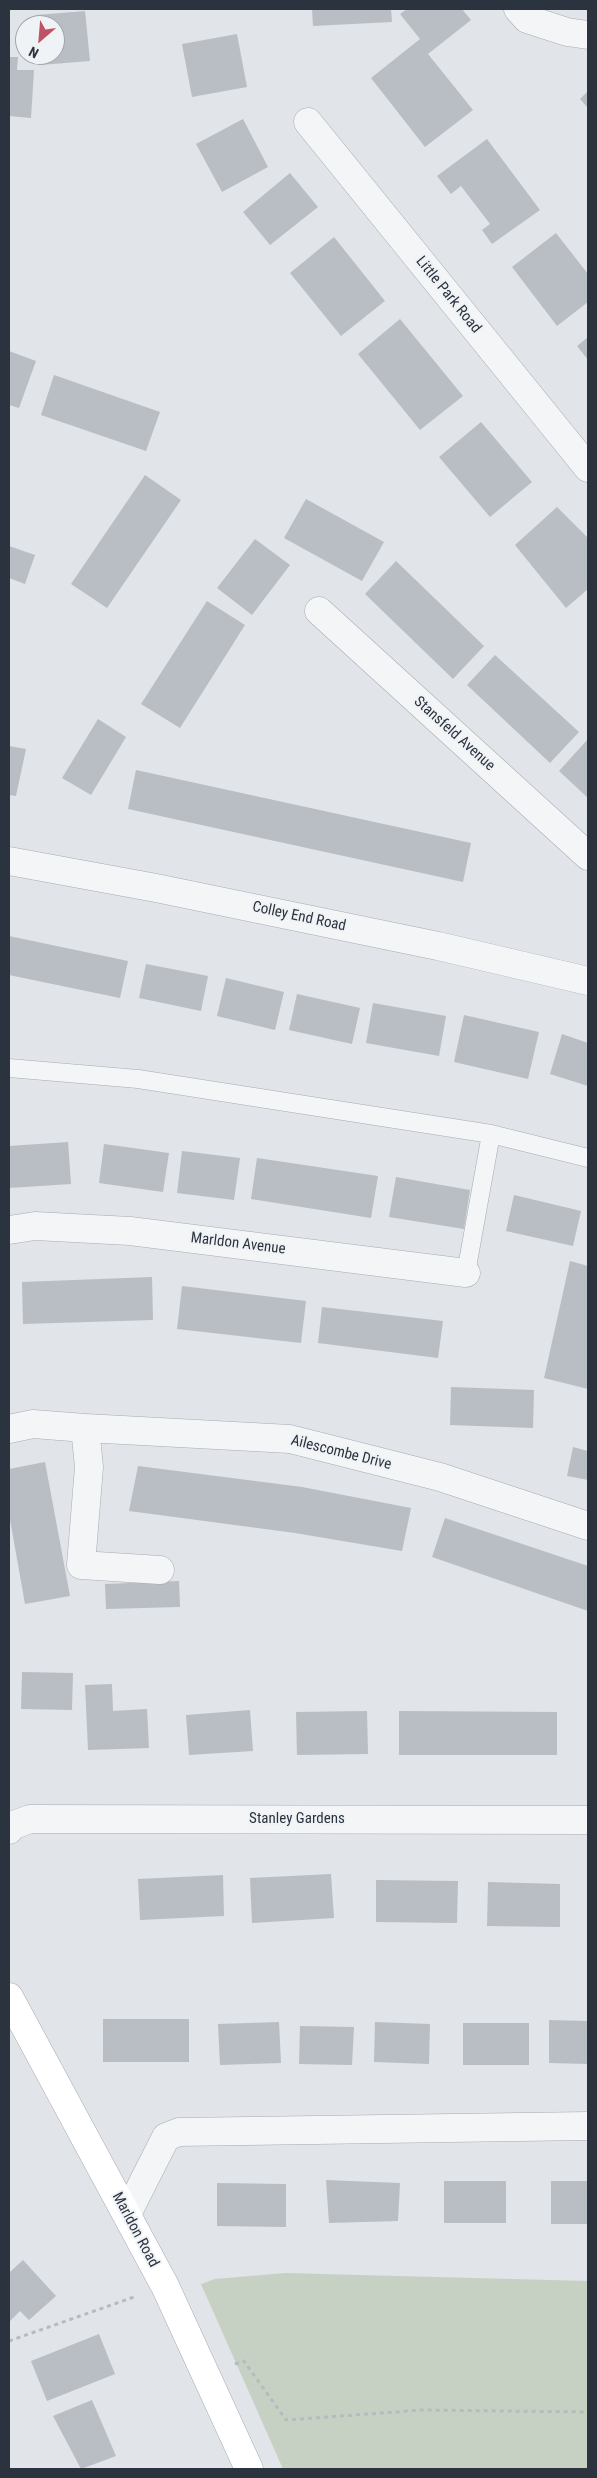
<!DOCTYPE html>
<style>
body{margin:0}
#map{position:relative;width:597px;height:2478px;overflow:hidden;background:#e1e4e8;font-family:"Roboto Condensed",sans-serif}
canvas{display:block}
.frame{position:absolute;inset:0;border:10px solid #2b333e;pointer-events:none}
.north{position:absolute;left:15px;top:15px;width:50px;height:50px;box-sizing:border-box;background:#f0f3f6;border:1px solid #a1a6ac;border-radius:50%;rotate:207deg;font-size:14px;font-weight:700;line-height:20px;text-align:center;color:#2b333e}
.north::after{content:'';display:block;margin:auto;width:18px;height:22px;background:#c15266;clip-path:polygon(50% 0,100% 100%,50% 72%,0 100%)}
</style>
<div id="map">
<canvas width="597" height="2478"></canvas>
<div class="frame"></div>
<div class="north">N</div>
</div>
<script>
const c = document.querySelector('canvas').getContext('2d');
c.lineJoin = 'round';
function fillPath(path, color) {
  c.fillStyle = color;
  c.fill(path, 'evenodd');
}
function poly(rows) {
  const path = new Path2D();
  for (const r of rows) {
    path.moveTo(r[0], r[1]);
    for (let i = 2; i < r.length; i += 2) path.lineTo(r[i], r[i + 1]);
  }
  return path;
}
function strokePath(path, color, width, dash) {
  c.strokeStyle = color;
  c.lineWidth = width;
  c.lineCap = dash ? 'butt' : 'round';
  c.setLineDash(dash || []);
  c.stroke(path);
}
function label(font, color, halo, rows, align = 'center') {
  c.font = font + ' "Roboto Condensed",sans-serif';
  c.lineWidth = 4;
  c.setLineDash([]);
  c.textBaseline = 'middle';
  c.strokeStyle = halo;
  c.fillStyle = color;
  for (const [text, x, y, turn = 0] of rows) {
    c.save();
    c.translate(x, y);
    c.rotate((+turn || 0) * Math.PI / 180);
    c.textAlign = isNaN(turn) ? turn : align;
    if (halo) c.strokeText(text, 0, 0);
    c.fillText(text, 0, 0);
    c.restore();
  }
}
const green = poly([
 [285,2273,588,2281,588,2469,283,2469,201,2284,215,2279]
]);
const building = poly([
 [312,9,391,9,392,22,313,26],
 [407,9,462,9,471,20,428,54,473,110,425,147,371,78,420,39,400,14],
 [85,11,90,61,40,65,39,55,55,55,55,25,36,25,36,15],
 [237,34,247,87,192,97,182,44],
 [9,57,18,57,17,70,34,70,31,118,9,116],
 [588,91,588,108,580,99],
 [243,119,268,167,222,192,196,144],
 [487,139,540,210,492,244,482,230,490,224,461,186,451,194,437,176],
 [290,173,318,207,270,245,243,212],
 [556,233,588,274,588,302,557,326,512,267],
 [334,237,385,301,341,336,290,273],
 [400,319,463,396,420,430,358,354],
 [588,337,588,360,577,346],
 [9,351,36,361,19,408,9,405],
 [54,375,160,412,146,451,41,415],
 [481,422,532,482,490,517,439,457],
 [145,475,181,500,107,608,71,584],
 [306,499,384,542,362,581,284,538],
 [557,507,588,538,588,589,566,608,515,545],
 [255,539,290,565,252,615,217,588],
 [9,546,35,555,25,584,9,578],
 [396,561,484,646,453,679,365,594],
 [207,601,245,625,180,728,141,704],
 [495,655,579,732,550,763,467,685],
 [98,719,126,737,91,795,62,778],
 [588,739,588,798,559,771],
 [9,746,26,749,16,796,9,795],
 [136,770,471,843,463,882,128,809],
 [9,936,128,961,120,998,9,975],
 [146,964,208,976,201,1011,139,998],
 [226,978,284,992,275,1030,217,1016],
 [297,994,360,1008,352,1044,289,1030],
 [373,1003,446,1016,439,1056,366,1043],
 [464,1015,539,1032,528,1079,454,1062],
 [562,1034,588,1043,588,1086,550,1074],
 [68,1142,71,1184,9,1188,9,1146],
 [104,1144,169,1153,163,1192,99,1183],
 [182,1151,240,1158,234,1200,177,1193],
 [257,1158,378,1176,371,1218,251,1199],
 [396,1177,470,1190,464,1229,389,1217],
 [514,1195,581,1211,573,1246,506,1231],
 [570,1261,588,1266,588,1389,544,1378],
 [152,1277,153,1320,23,1324,22,1282],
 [182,1286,306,1301,301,1343,177,1329],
 [322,1307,443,1321,438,1358,318,1343],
 [451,1387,534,1390,533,1428,450,1425],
 [573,1447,588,1451,588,1480,567,1476],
 [45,1462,70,1596,25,1604,9,1514,9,1469],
 [138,1466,302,1487,411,1508,402,1551,295,1533,129,1511],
 [445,1518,588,1566,588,1611,432,1557],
 [179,1581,180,1607,106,1609,105,1584],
 [22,1672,73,1673,72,1710,21,1709],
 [112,1684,113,1711,147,1709,149,1748,88,1750,85,1685],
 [250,1710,253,1751,189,1755,186,1715],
 [367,1711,368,1754,297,1755,296,1712],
 [399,1711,557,1712,557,1755,399,1755],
 [331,1874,334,1918,252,1923,250,1878],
 [223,1875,224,1916,140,1920,138,1879],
 [376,1880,458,1881,457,1923,376,1922],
 [488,1882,560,1884,560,1927,487,1926],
 [103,2019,189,2019,189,2062,103,2062],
 [549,2020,588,2021,588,2064,549,2063],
 [279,2022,281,2063,220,2065,218,2024],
 [375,2022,430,2024,429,2064,374,2062],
 [463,2023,529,2023,529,2065,463,2065],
 [300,2026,354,2027,352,2065,299,2064],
 [326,2180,400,2183,398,2221,329,2223],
 [444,2181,506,2181,506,2223,444,2223],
 [551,2181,588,2181,588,2224,551,2224],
 [217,2183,286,2184,286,2227,217,2226],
 [23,2260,56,2296,29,2320,20,2311,9,2322,9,2271,10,2272],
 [99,2334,115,2374,47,2401,31,2361],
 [92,2400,116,2456,81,2469,53,2416]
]);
const path = poly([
 [9,2341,134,2297],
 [235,2364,244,2361,286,2420,422,2410,588,2412]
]);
const service = poly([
 [9,1068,138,1079,491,1134,588,1158],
 [466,1273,491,1134]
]);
const minor = poly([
 [518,9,527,19,567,32,588,35],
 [308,122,588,468],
 [319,611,588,856],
 [9,1230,35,1226,130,1231,466,1273],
 [9,1429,33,1424,85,1428],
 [160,1570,81,1565,89,1467,85,1428,290,1439,440,1477,588,1526],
 [9,1830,11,1826,30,1819,588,1820],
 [127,2214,166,2137,179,2132,588,2126]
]);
const tertiary = poly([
 [9,861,156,888,438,946,588,981]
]);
const secondary = poly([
 [9,1997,165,2286,249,2469]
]);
const streetNames = [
 ["Little Park Road",448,295,51],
 ["Stansfeld Avenue",454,734,42],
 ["Colley End Road",299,917,12],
 ["Marldon Avenue",238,1244,7],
 ["Ailescombe Drive",341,1453,14],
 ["Stanley Gardens",297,1819],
 ["Marldon Road",135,2230,62]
];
fillPath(green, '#c7d1c3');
fillPath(building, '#b9bec5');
strokePath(service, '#a7abb2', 19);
strokePath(minor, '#a7abb2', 29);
strokePath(tertiary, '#a7abb2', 29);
strokePath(secondary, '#a7abb2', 29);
strokePath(path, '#b7bbc0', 3, [4, 4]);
strokePath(service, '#f3f5f7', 18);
strokePath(minor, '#f3f5f7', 28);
strokePath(tertiary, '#f3f5f7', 28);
strokePath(secondary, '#fff', 28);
label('15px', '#2b333e', '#f0f3f6', streetNames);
</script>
